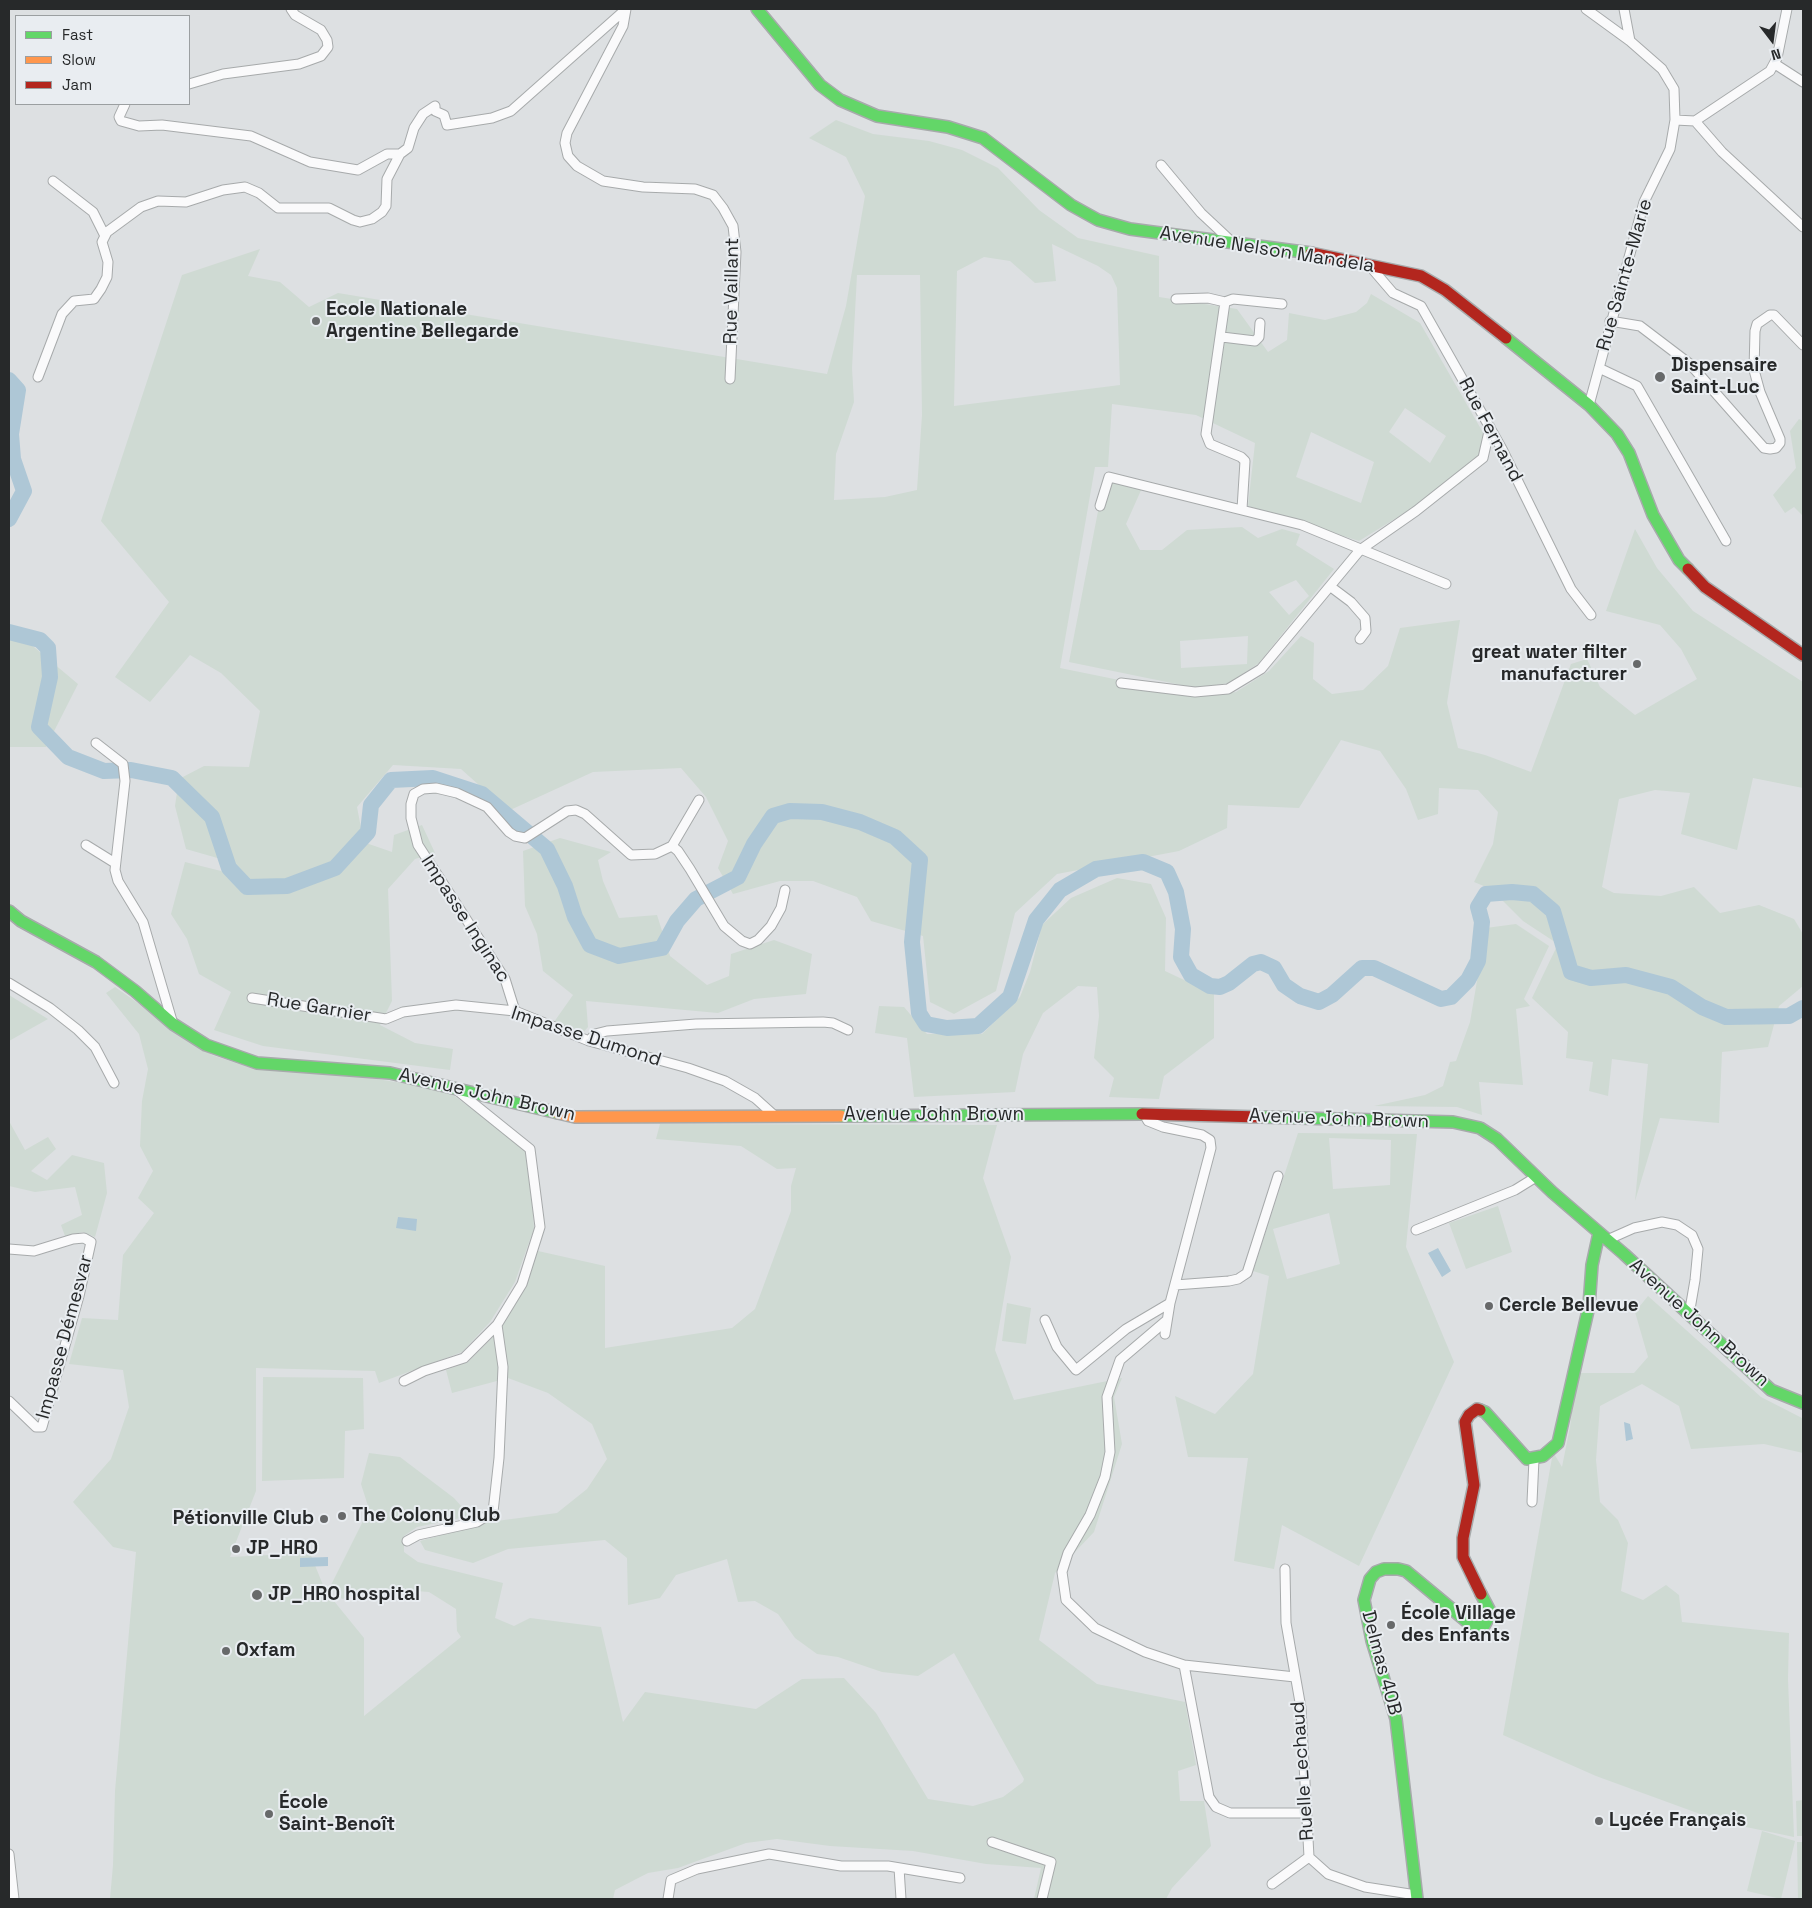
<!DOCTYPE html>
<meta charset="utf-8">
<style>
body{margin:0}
#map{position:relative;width:1812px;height:1908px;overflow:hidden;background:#dde0e2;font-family:"Space Grotesk",sans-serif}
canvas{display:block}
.frame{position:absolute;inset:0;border:10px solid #27292a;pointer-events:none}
.legend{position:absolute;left:15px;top:15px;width:175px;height:90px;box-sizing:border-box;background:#e9edf1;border:1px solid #9b9fa1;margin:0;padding:6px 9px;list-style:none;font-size:15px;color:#27292a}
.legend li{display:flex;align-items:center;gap:10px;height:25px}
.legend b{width:25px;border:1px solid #9b9fa1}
.north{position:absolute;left:1747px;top:15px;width:50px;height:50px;-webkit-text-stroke:4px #e9edf1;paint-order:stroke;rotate:165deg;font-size:14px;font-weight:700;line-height:20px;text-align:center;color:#27292a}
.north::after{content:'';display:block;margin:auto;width:18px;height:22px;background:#27292a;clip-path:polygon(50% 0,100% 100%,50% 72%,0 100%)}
</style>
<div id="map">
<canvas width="1812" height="1908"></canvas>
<div class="frame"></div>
<ul class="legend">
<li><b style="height:6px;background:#63d668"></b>Fast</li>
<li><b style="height:6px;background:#ff974d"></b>Slow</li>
<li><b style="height:6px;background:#b3261e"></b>Jam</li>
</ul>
<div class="north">N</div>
</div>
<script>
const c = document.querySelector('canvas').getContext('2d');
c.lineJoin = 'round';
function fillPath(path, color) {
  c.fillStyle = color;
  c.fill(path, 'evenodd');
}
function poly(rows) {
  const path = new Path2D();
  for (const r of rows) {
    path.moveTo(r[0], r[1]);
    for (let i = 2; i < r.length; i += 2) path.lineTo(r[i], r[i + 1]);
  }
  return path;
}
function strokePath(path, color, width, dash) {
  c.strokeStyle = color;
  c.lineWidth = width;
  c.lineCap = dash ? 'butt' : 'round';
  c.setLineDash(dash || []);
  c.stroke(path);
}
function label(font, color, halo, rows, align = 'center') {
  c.font = font + ' "Space Grotesk",sans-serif';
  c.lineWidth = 4;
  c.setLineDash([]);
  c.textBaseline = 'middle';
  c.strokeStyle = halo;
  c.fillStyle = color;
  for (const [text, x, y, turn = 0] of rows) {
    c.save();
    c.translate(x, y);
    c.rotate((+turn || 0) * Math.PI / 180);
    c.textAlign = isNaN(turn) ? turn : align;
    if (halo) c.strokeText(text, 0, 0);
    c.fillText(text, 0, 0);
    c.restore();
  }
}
const green = poly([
 [836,120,873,134,929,141,962,150,998,168,1039,210,1078,238,1159,256,1159,297,1237,309,1268,352,1287,340,1289,313,1325,320,1356,312,1367,303,1371,294,1420,323,1485,436,1481,461,1460,484,1427,499,1359,541,1248,506,1255,443,1196,415,1112,404,1108,467,1095,467,1060,668,1198,696,1236,692,1269,671,1301,636,1314,643,1313,679,1332,694,1363,690,1388,666,1400,628,1460,620,1447,703,1458,748,1485,755,1531,772,1571,664,1587,659,1600,687,1635,715,1697,679,1681,649,1660,625,1606,611,1635,529,1657,568,1693,611,1803,682,1803,788,1753,778,1737,850,1681,834,1690,793,1655,790,1619,799,1602,887,1614,893,1661,896,1694,887,1720,913,1759,905,1794,919,1803,934,1803,986,1779,1006,1768,1047,1722,1052,1719,1123,1660,1118,1635,1201,1648,1064,1612,1059,1608,1096,1589,1091,1593,1062,1566,1058,1568,1032,1532,998,1558,944,1523,921,1491,889,1474,882,1493,844,1498,812,1478,790,1439,788,1438,814,1418,820,1406,789,1380,751,1341,740,1299,808,1228,805,1227,828,1179,851,1057,874,1015,913,996,991,954,1014,930,1002,923,936,871,921,857,897,813,881,780,881,733,894,718,868,728,841,706,797,681,768,593,772,508,811,461,769,393,765,357,807,362,833,332,865,286,881,249,881,228,861,186,849,175,806,179,779,204,766,249,767,260,711,221,673,190,655,150,702,115,677,169,602,101,521,182,275,260,249,248,276,280,282,309,307,338,293,827,374,846,306,865,196,846,157,809,138],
 [1052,244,1098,266,1111,275,1117,288,1120,385,954,406,957,271,984,257,1010,261,1035,283,1056,281],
 [857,275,920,275,922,415,917,490,885,497,834,500,836,454,854,402,852,368],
 [1405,408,1446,436,1430,463,1389,432],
 [1311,432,1374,462,1361,503,1296,477],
 [1799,419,1803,421,1803,516,1794,507,1785,513,1773,495,1796,468,1790,431],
 [1104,480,1142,488,1126,524,1140,550,1162,550,1187,530,1242,527,1258,538,1282,529,1300,534,1296,545,1334,569,1259,663,1229,683,1196,688,1069,662],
 [1296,580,1309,596,1289,615,1269,592],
 [1248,636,1247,664,1181,668,1180,641],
 [9,626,78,684,46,747,9,747],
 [422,825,435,853,415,859,388,889,392,1001,380,1025,415,1043,453,1049,450,1070,263,1046,214,1030,231,992,199,974,187,939,171,914,185,862,225,872,243,890,289,889,342,868,366,843,392,852,394,835],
 [560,838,611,852,598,860,603,881,619,918,657,915,670,956,707,985,729,976,731,954,774,940,812,954,806,994,754,999,718,1013,586,1001,588,1027,582,1034,554,1022,573,995,543,971,537,934,525,906,523,851],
 [1117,878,1151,884,1166,918,1165,971,1214,994,1214,1038,1164,1076,1159,1099,1109,1097,1114,1078,1094,1058,1099,1016,1097,987,1078,986,1043,1013,1023,1054,1015,1092,914,1097,907,1038,875,1033,879,1006,904,1007,927,1034,982,1034,1020,997,1030,972,1042,925,1071,898],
 [1516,924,1549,946,1524,999,1530,1006,1516,1009,1523,1085,1479,1082,1482,1115,1457,1107,1374,1106,1425,1095,1443,1086,1450,1062,1456,1061,1470,1022,1486,928],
 [115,987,212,1055,251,1068,339,1073,446,1090,529,1150,534,1228,515,1282,490,1322,462,1352,379,1383,375,1371,256,1368,256,1491,230,1557,310,1553,325,1590,364,1638,364,1716,461,1637,457,1631,456,1609,429,1592,377,1588,342,1599,330,1587,369,1509,361,1484,369,1453,400,1457,454,1498,470,1516,417,1527,404,1536,404,1552,418,1562,503,1583,495,1618,514,1626,530,1618,601,1627,623,1722,645,1692,756,1709,802,1679,844,1678,876,1713,928,1799,973,1806,1003,1797,1023,1782,1024,1779,954,1653,918,1676,882,1672,838,1657,817,1654,795,1638,778,1614,755,1601,738,1602,727,1559,676,1575,660,1598,628,1605,627,1558,605,1540,508,1549,473,1563,425,1550,420,1541,489,1522,557,1513,587,1489,607,1459,592,1424,548,1393,508,1378,452,1393,446,1370,468,1362,495,1335,518,1300,538,1251,605,1266,605,1348,732,1328,755,1309,791,1211,791,1186,796,1168,777,1169,741,1146,656,1139,660,1124,997,1125,983,1178,1011,1257,995,1350,1014,1400,1122,1378,1114,1397,1122,1444,1094,1532,1055,1573,1039,1640,1097,1684,1185,1702,1196,1765,1178,1771,1180,1801,1204,1801,1211,1846,1172,1888,1166,1899,1034,1899,1041,1868,986,1864,913,1851,830,1846,777,1839,746,1843,678,1868,648,1873,615,1890,613,1899,110,1899,113,1865,115,1791,136,1552,113,1547,73,1502,111,1459,129,1407,123,1370,69,1364,82,1318,118,1320,123,1255,154,1213,138,1198,153,1171,140,1146,142,1101,148,1069,139,1034,106,993],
 [9,995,48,1019,9,1041],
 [9,1121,25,1150,48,1137,56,1149,31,1171,47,1180,72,1155,104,1163,107,1193,95,1237,83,1232,65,1236,61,1225,82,1215,75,1187,35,1192,9,1186],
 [1298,1133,1417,1134,1406,1247,1454,1362,1359,1566,1282,1525,1274,1569,1234,1561,1248,1458,1188,1457,1175,1396,1215,1414,1253,1374,1269,1276,1253,1271],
 [1329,1138,1391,1140,1390,1185,1333,1189],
 [1329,1213,1340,1264,1287,1279,1273,1229],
 [1498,1206,1512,1252,1466,1269,1449,1223],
 [1648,1296,1761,1397,1802,1418,1803,1453,1764,1444,1691,1449,1679,1406,1642,1384,1600,1406,1596,1460,1600,1502,1618,1520,1628,1543,1621,1591,1643,1600,1666,1585,1679,1595,1682,1622,1789,1633,1788,1679,1794,1837,1722,1822,1596,1776,1503,1735,1553,1452,1562,1467,1570,1427,1577,1373,1634,1373,1648,1357,1635,1312],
 [1007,1303,1031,1308,1026,1344,1002,1341],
 [263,1377,363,1378,364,1429,345,1431,344,1478,262,1481],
 [1803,1800,1803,1836,1797,1836,1796,1801],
 [1762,1831,1795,1841,1781,1899,1747,1891],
 [1797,1842,1803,1842,1803,1899,1798,1899]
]);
const water = poly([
 [398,1217,417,1219,416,1231,396,1228],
 [1438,1248,1451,1271,1442,1277,1428,1253],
 [1624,1422,1630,1424,1633,1439,1626,1441],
 [328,1557,328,1566,300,1567,300,1558]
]);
const river = poly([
 [9,380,18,390,11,434,13,459,24,491,9,519],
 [9,632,40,640,48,648,50,677,39,727,68,757,104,771,131,770,172,778,212,817,229,868,247,887,287,886,335,868,368,832,371,805,391,780,433,778,482,794,547,849,565,886,575,917,590,945,619,956,662,948,677,921,696,899,738,877,754,844,773,816,790,811,822,812,860,822,895,837,920,860,912,942,919,1013,926,1024,947,1028,978,1026,1010,997,1036,920,1060,890,1096,869,1143,862,1167,872,1176,892,1183,929,1181,957,1191,975,1210,986,1220,987,1229,983,1253,964,1261,962,1274,968,1284,985,1300,996,1319,1002,1332,995,1362,968,1374,968,1441,999,1451,997,1468,980,1478,961,1482,922,1478,907,1486,894,1512,892,1533,894,1553,911,1571,972,1591,978,1626,975,1671,987,1702,1007,1726,1017,1789,1016,1803,1008]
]);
const street = poly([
 [626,9,623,26,567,133,565,143,568,156,577,166,603,181,643,187,695,189,713,195,723,208,733,226,736,252,730,379],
 [1586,9,1630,41,1662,69,1674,89,1675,120,1670,149,1644,202,1589,405],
 [1624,9,1630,41],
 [1775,64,1803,82],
 [189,84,223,74,299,64,321,56,328,47,327,40,321,30,295,15,291,9],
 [125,104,119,117,121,121,139,126,162,125,251,136,310,162,358,170,387,154,400,154],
 [1675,120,1695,121,1770,71,1777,58,1787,9],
 [1695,121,1722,152,1803,227],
 [1161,165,1201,213,1232,242],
 [53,181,93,212,105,236],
 [1369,265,1393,293,1421,306,1502,449,1571,589,1591,615],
 [1176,299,1208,298,1225,302],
 [1610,321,1640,326,1690,364,1764,448,1770,449,1776,448,1780,443,1780,439,1760,392,1754,370,1755,331,1757,324,1770,315,1774,315,1803,345],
 [1222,337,1255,341,1259,337,1260,323],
 [1599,368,1637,386,1726,541],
 [38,377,62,314,74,301,94,299,101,289,107,277,108,262,102,242,107,232,141,207,158,201,186,202,223,190,245,187,259,193,278,208,329,208,353,220,360,222,372,219,382,212,386,206,387,179,400,154,408,148,414,128,423,114,435,106,435,111,444,115,447,125,492,118,511,111,626,9],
 [1100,506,1109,477,1302,525,1446,584],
 [1242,509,1245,461,1241,457,1210,444,1206,434,1225,302,1233,299,1282,304],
 [1331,587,1351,602,1365,618,1366,631,1360,639],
 [1121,683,1195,692,1228,689,1261,669,1360,550,1416,511,1483,458,1490,427],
 [96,743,123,764,125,781,115,870,118,881,143,922,173,1024],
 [86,845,115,863],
 [672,846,678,851,690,869,724,926,742,941,750,944,758,940,771,926,781,908,785,890],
 [9,983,50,1008,78,1030,95,1047,114,1083],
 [252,998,386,1019,403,1012,456,1005,515,1011,589,1041,688,1068,725,1081,755,1098,775,1116],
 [515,1011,505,979,418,845,411,818,411,804,414,794,423,789,436,788,457,793,487,807,509,832,515,836,525,838,567,811,576,810,585,814,631,855,655,854,672,846,699,800],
 [589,1041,595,1034,607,1031,696,1024,823,1022,833,1023,848,1030],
 [1144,1114,1148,1121,1163,1127,1202,1135,1210,1140,1211,1148,1170,1303,1165,1334],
 [1416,1230,1515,1190,1536,1177],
 [1607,1240,1634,1228,1662,1222,1677,1225,1692,1235,1698,1249,1695,1280,1689,1315],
 [9,1249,34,1251,73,1239,84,1238,91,1242,79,1296,42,1427,36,1427,9,1401],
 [1175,1285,1229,1281,1238,1279,1247,1273,1278,1176],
 [1045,1320,1057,1347,1076,1370,1126,1329,1170,1303],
 [1167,1320,1120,1360,1107,1397,1110,1452,1105,1477,1090,1515,1068,1553,1062,1572,1066,1600,1095,1628,1145,1652,1184,1665,1209,1797,1216,1807,1230,1813,1307,1813],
 [404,1381,424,1371,464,1358,497,1325,522,1284,540,1227,530,1149,458,1091],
 [1532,1502,1534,1459],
 [407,1541,418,1535,477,1522,493,1512,499,1458,503,1367,497,1325],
 [1285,1569,1286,1623,1301,1708,1309,1857,1328,1874,1365,1887,1416,1895],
 [1184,1665,1295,1677],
 [992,1842,1051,1862,1042,1899],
 [9,1854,14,1899],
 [899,1868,901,1899],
 [1272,1884,1309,1857],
 [668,1899,671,1880,697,1869,769,1854,841,1866,888,1866,960,1878]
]);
const fast = poly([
 [757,9,820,85,840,100,877,116,948,127,983,138,1071,205,1098,220,1130,229,1311,253],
 [1506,338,1589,405,1617,434,1629,453,1653,515,1679,560,1688,569],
 [9,911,21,921,96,962,135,991,173,1024,206,1045,257,1063,390,1073,558,1113],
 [841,1116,1142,1114],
 [1261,1117,1453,1122,1480,1128,1497,1139,1552,1192,1624,1254,1771,1390,1803,1403],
 [1480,1410,1485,1412,1527,1459,1543,1456,1558,1443,1589,1306,1592,1265,1599,1233],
 [1417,1899,1396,1719,1372,1641,1364,1600,1370,1579,1376,1572,1384,1569,1398,1569,1406,1571,1471,1625,1478,1627,1484,1626,1491,1613,1481,1594]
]);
const slow = poly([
 [558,1113,575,1117,841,1116]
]);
const jam = poly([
 [1311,253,1421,276,1445,290,1506,338],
 [1688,569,1705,587,1803,655],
 [1142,1114,1261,1117],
 [1480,1410,1477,1409,1469,1415,1465,1422,1474,1485,1463,1538,1463,1557,1481,1594]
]);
const markers = [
 [316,321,5,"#67696a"],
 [1660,377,6,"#67696a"],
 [1637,664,5,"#67696a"],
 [1489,1306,5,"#67696a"],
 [342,1516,5,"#67696a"],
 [324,1519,5,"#67696a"],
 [236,1549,5,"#67696a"],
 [257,1595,6,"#67696a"],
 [1391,1625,5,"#67696a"],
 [226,1651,5,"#67696a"],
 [269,1814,5,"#67696a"],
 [1599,1821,5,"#67696a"]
];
const streetNames = [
 ["Avenue Nelson Mandela",1267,250,9],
 ["Rue Sainte-Marie",1625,275,-74],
 ["Rue Vaillant",732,291,-89],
 ["Rue Fernand",1490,430,62],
 ["Impasse Inginac",465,919,57],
 ["Rue Garnier",319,1008,9],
 ["Impasse Dumond",586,1037,18],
 ["Avenue John Brown",487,1095,13],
 ["Avenue John Brown",934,1115],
 ["Avenue John Brown",1339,1119,2],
 ["Avenue John Brown",1699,1323,42],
 ["Impasse Démesvar",65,1337,-75],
 ["Delmas 40B",1381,1663,75],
 ["Ruelle Lechaud",1303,1771,-94]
];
const poiNames = [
 ["Ecole Nationale",326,310],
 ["Argentine Bellegarde",326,332],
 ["Dispensaire",1671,366],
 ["Saint-Luc",1671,388],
 ["great water filter",1627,653,"right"],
 ["manufacturer",1627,675,"right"],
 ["Cercle Bellevue",1499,1306],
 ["The Colony Club",352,1516],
 ["Pétionville Club",314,1519,"right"],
 ["JP_HRO",246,1549],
 ["JP_HRO hospital",268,1595],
 ["École Village",1401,1614],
 ["des Enfants",1401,1636],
 ["Oxfam",236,1651],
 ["École",279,1803],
 ["Saint-Benoît",279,1825],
 ["Lycée Français",1609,1821]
];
fillPath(green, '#cfdad3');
fillPath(water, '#aec7d6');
strokePath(river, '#aec7d6', 16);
strokePath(street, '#a7aaab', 11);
strokePath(fast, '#a7aaab', 14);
strokePath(slow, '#a7aaab', 14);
strokePath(jam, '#a7aaab', 14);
strokePath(street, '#fafafb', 9);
strokePath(fast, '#63d668', 11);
strokePath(slow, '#ff974d', 11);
strokePath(jam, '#b3261e', 11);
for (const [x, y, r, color] of markers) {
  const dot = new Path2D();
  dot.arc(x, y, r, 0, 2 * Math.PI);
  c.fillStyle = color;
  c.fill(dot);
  strokePath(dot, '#e9edf1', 2);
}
label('19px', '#27292a', '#e9edf1', streetNames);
label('bold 19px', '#27292a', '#e9edf1', poiNames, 'left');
</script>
